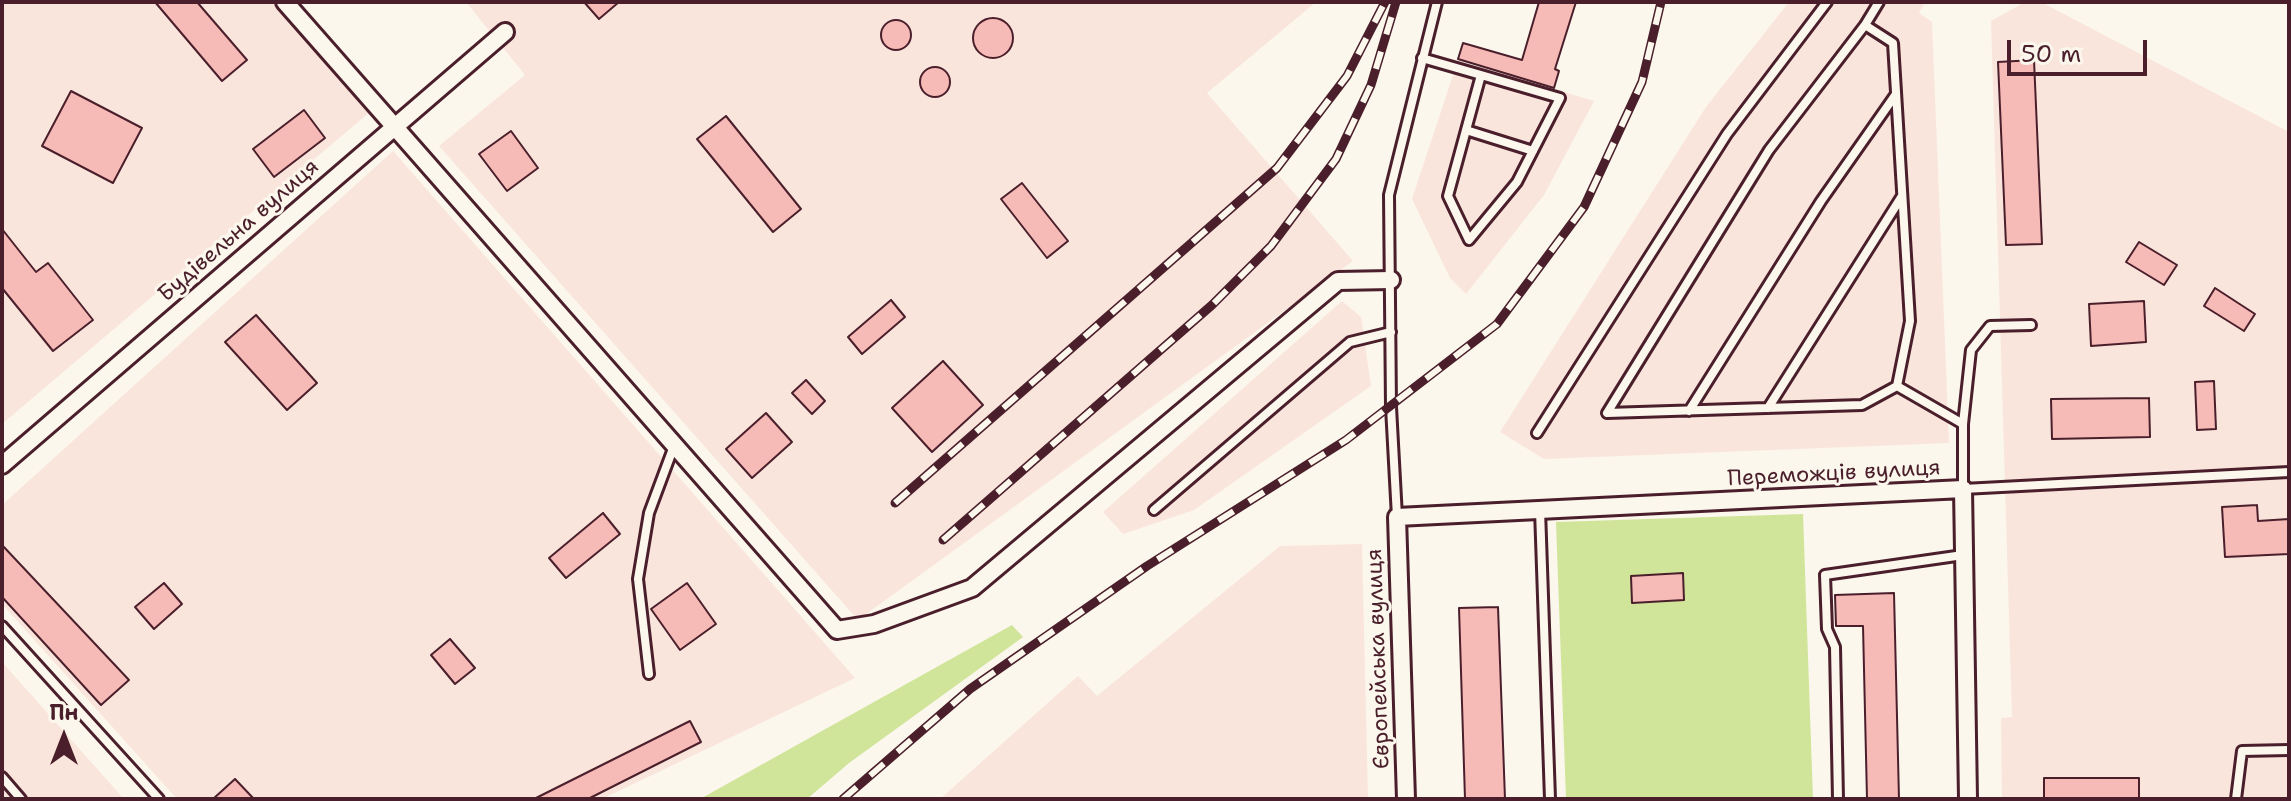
<!DOCTYPE html>
<meta charset="utf-8">
<style>
body{margin:0}
#map{position:relative;width:2291px;height:801px;overflow:hidden;background:#fbf7ec;font-family:"Shantell Sans",sans-serif}
canvas{display:block}
.frame{position:absolute;inset:0;border:4px solid #4a1f2b;pointer-events:none}
.north{position:absolute;left:24px;top:697px;width:80px;height:80px;-webkit-text-stroke:6px #fbf7ec;paint-order:stroke;rotate:0deg;font-size:22px;font-weight:700;line-height:32px;text-align:center;color:#4a1f2b}
.north::after{content:'';display:block;margin:auto;width:28px;height:36px;background:#4a1f2b;clip-path:polygon(50% 0,100% 100%,50% 72%,0 100%)}
.scale{position:absolute;left:2007px;top:40px;width:140px;height:36px;box-sizing:border-box;border:4px solid #4a1f2b;border-top:0;padding-left:10px;font-size:24px;line-height:28px;white-space:nowrap;color:#4a1f2b;-webkit-text-stroke:6px #fbf7ec;paint-order:stroke}
</style>
<div id="map">
<canvas width="2291" height="801"></canvas>
<div class="frame"></div>
<div class="north">Пн</div>
<div class="scale">50 m</div>
</div>
<script>
const c = document.querySelector('canvas').getContext('2d');
c.lineJoin = 'round';
function fillPath(path, color) {
  c.fillStyle = color;
  c.fill(path, 'evenodd');
}
function poly(rows) {
  const path = new Path2D();
  for (const r of rows) {
    if (r.length === 3) {
      path.moveTo(r[0] + r[2], r[1]);
      path.arc(r[0], r[1], r[2], 0, 2 * Math.PI);
      continue;
    }
    path.moveTo(r[0], r[1]);
    for (let i = 2; i < r.length; i += 2) path.lineTo(r[i], r[i + 1]);
  }
  return path;
}
function strokePath(path, color, width, dash) {
  c.strokeStyle = color;
  c.lineWidth = width;
  c.lineCap = dash ? 'butt' : 'round';
  c.setLineDash(dash || []);
  c.stroke(path);
}
function label(font, color, halo, rows, align = 'center') {
  c.font = font + ' "Shantell Sans",sans-serif';
  c.lineWidth = 6;
  c.setLineDash([]);
  c.textBaseline = 'middle';
  c.strokeStyle = halo;
  c.fillStyle = color;
  for (const [text, x, y, turn = 0] of rows) {
    c.save();
    c.translate(x, y);
    c.rotate((+turn || 0) * Math.PI / 180);
    c.textAlign = isNaN(turn) ? turn : align;
    if (halo) c.strokeText(text, 0, 0);
    c.fillText(text, 0, 0);
    c.restore();
  }
}
const built = poly([
 [2,2,279,2,371,111,2,424],
 [466,2,1316,2,1207,93,1353,261,858,620,439,146,525,75],
 [1789,2,1925,2,1919,13,1932,22,1949,443,1544,459,1500,432,1706,107],
 [2025,2,2041,2,2289,132,2289,799,2002,799,2001,718,2012,717,1991,21],
 [1458,60,1594,101,1544,195,1466,294,1450,278,1412,199],
 [393,151,855,678,602,799,177,799,2,604,2,505],
 [1342,301,1361,317,1371,386,1194,510,1123,534,1103,512],
 [1362,544,1368,799,940,799,1078,676,1097,696,1280,546],
 [2,662,124,799,2,799]
]);
const green = poly([
 [1803,514,1813,799,1566,799,1556,522],
 [1012,625,1023,637,849,763,807,799,700,799]
]);
const building = poly([
 [155,2,197,2,247,60,222,81,155,2],
 [584,2,619,2,599,19,584,2],
 [1539,2,1576,2,1555,69,1559,71,1554,88,1458,59,1463,43,1522,60,1539,2],
 [993,38,20],
 [896,35,15],
 [2034,60,2042,244,2006,245,1998,62,2034,60],
 [935,82,15],
 [71,91,142,128,113,183,42,146,71,91],
 [304,110,325,138,274,177,253,149,304,110],
 [726,116,801,209,773,232,697,139,726,116],
 [511,131,538,168,507,191,479,154,511,131],
 [1022,183,1068,241,1047,258,1001,199,1022,183],
 [2,229,36,272,48,263,93,320,53,351,2,288,2,229],
 [2139,242,2177,265,2164,285,2126,262,2139,242],
 [2215,288,2255,314,2244,331,2204,306,2215,288],
 [891,300,905,317,862,354,848,337,891,300],
 [2144,301,2146,342,2091,346,2089,304,2144,301],
 [256,315,317,383,287,410,225,342,256,315],
 [943,361,983,405,932,452,892,408,943,361],
 [806,380,825,401,812,414,792,393,806,380],
 [2214,381,2216,429,2197,430,2195,382,2214,381],
 [2149,398,2150,437,2052,439,2051,399,2149,398],
 [766,413,792,442,752,478,726,449,766,413],
 [2257,505,2258,521,2289,519,2289,554,2225,557,2222,507,2257,505],
 [603,513,620,534,566,578,549,558,603,513],
 [2,545,129,680,101,705,2,597,2,545],
 [1683,573,1684,600,1632,603,1631,576,1683,573],
 [164,583,182,604,154,629,135,607,164,583],
 [687,583,716,624,680,650,651,609,687,583],
 [1894,593,1899,799,1867,799,1863,626,1836,626,1835,595,1894,593],
 [1498,607,1505,799,1465,799,1459,608,1498,607],
 [450,639,475,668,455,684,431,655,450,639],
 [690,721,701,742,588,799,534,799,690,721],
 [2044,778,2139,778,2139,799,2044,799,2044,778],
 [235,779,254,799,213,799,235,779]
]);
const lane = poly([
 [1865,25,1769,150,1607,413,1862,405,1897,386,1910,321,1893,43,1865,25,1879,2],
 [1422,58,1481,75,1560,98,1517,182,1469,240,1448,196,1481,75],
 [1466,130,1533,151],
 [2031,325,1990,326,1971,350,1963,424,1963,489,2289,472],
 [1897,386,1963,424],
 [1768,408,1902,196],
 [1689,411,1821,201,1896,94],
 [1537,433,1727,134,1827,2],
 [1154,510,1350,342,1391,332],
 [1540,510,1550,799],
 [1397,517,1391,407,1389,195,1437,2],
 [2,626,159,799],
 [649,674,638,579,649,513,674,446],
 [2,777,21,799],
 [1838,799,1835,647,1827,629,1825,575,1963,555],
 [2236,799,2242,751,2289,750]
]);
const street = poly([
 [285,2,837,630,874,624,972,588,1338,281,1391,280],
 [2,465,505,32],
 [1406,799,1397,517,1963,489,1968,799]
]);
const rail = poly([
 [895,503,1277,168,1347,76,1385,2],
 [943,540,1212,305,1271,246,1336,159,1371,85,1396,2],
 [843,799,970,689,1147,566,1346,440,1497,324,1584,207,1642,82,1661,2]
]);
const streetNames = [
 ["Будівельна вулиця",239,231,-41],
 ["Переможців вулиця",1834,474,-3],
 ["Європейська вулиця",1379,659,-92]
];
fillPath(built, '#fae5dc');
fillPath(green, '#d0e59a');
fillPath(building, '#f6bab7');
strokePath(building, '#4a1f2b', 2);
strokePath(lane, '#4a1f2b', 14);
strokePath(street, '#4a1f2b', 22);
strokePath(lane, '#fbf7ec', 8);
strokePath(street, '#fbf7ec', 16);
strokePath(rail, '#4a1f2b', 9);
strokePath(rail, '#fbf7ec', 6, [18]);
label('22px', '#4a1f2b', '#fbf7ec', streetNames);
</script>
